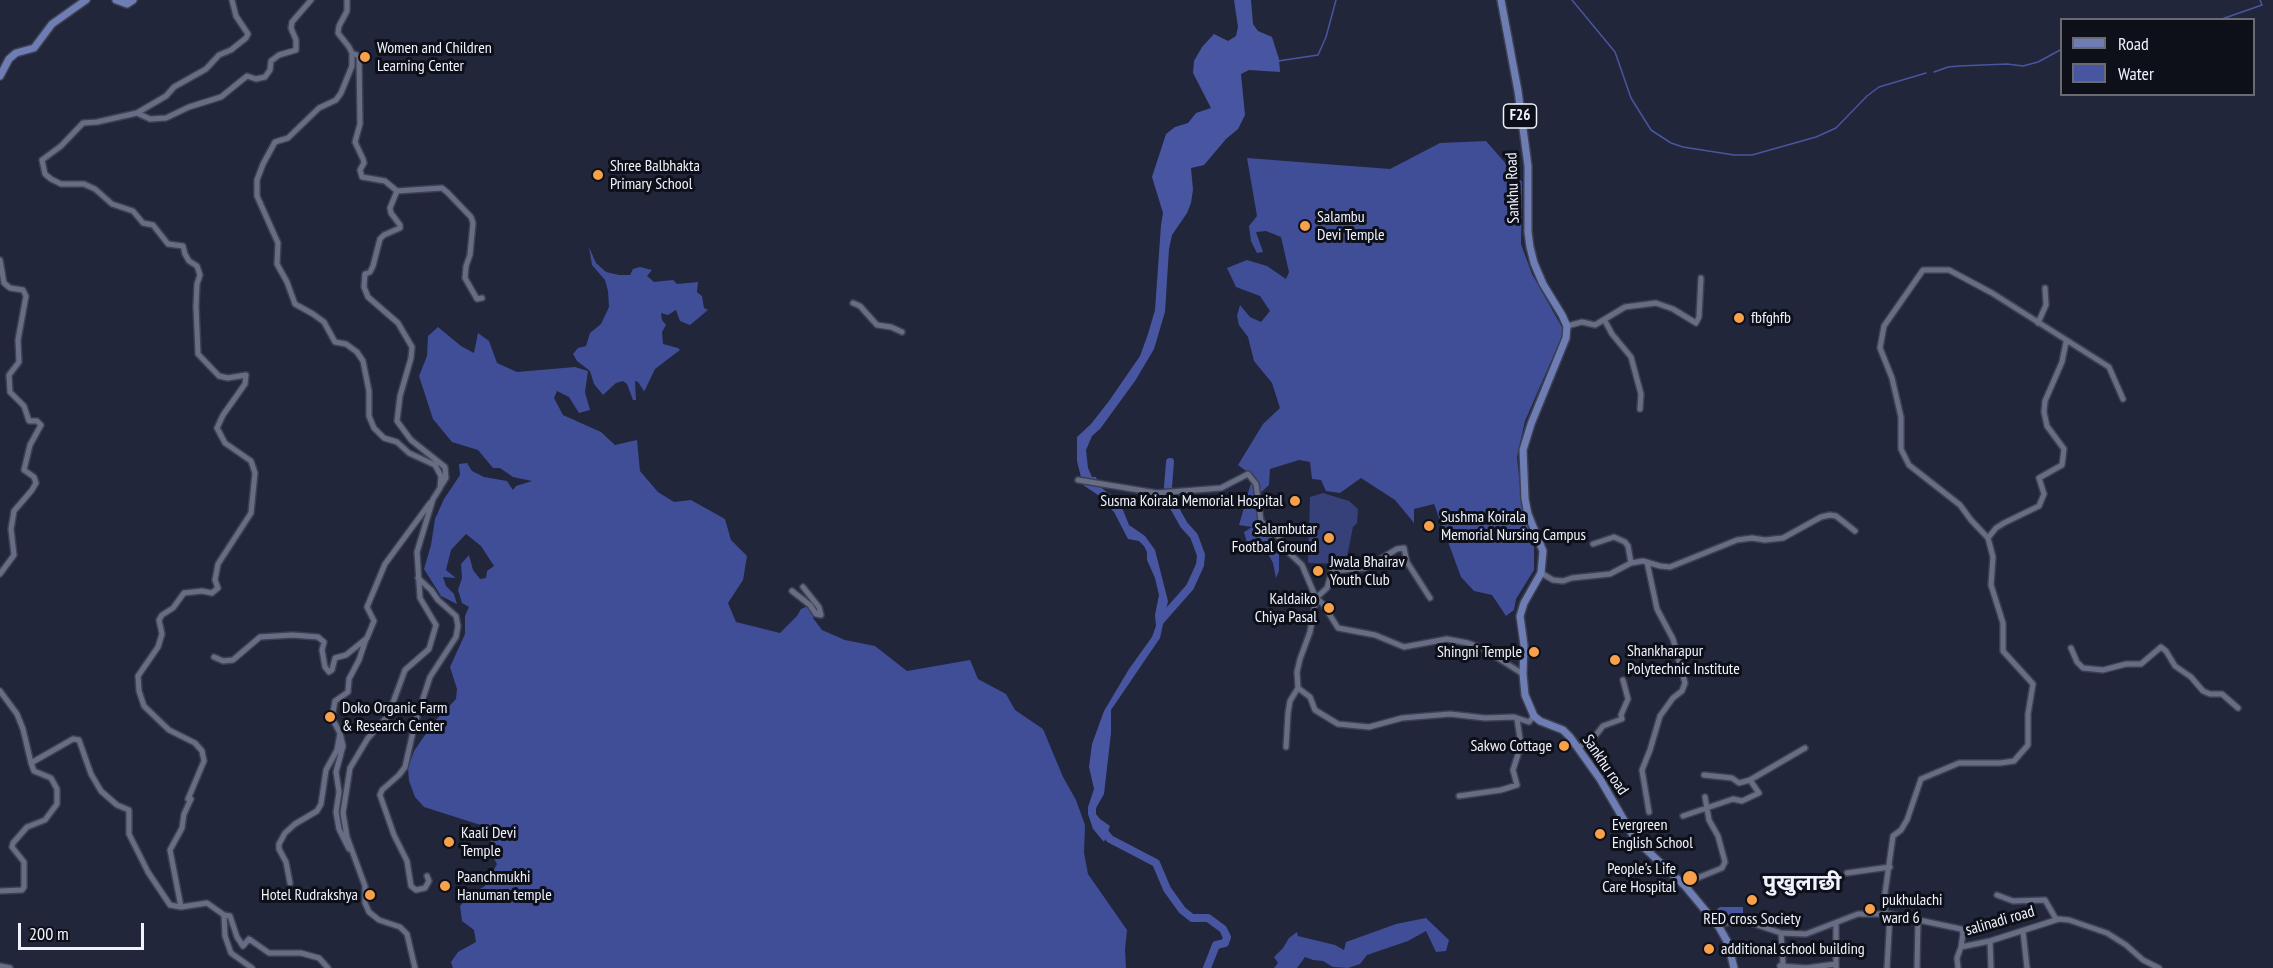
<!DOCTYPE html>
<meta charset="utf-8">
<style>
body{margin:0}
#map{position:relative;width:2273px;height:968px;overflow:hidden;background:#21263a;font-family:"PT Sans Narrow",sans-serif}
canvas{display:block}
.legend{position:absolute;left:2060px;top:18px;width:195px;height:78px;box-sizing:border-box;background:#0d1018;border:2px solid #686b74;margin:0;padding:8px 10px;list-style:none;font-size:18px;color:#f0f3fe}
.legend li{display:flex;align-items:center;gap:12px;height:30px}
.legend b{width:30px;border:2px solid #686b74}
.scale{position:absolute;left:18px;top:923px;width:126px;height:27px;box-sizing:border-box;border:3px solid #f0f3fe;border-top:0;padding-left:8px;font-size:18px;line-height:21px;white-space:nowrap;color:#f0f3fe;-webkit-text-stroke:4px #0d1018;paint-order:stroke}
</style>
<div id="map">
<canvas width="2273" height="968"></canvas>
<ul class="legend">
<li><b style="height:8px;background:#6e7db4"></b>Road</li>
<li><b style="height:16px;background:#4856a1"></b>Water</li>
</ul>
<div class="scale">200 m</div>
</div>
<script>
const c = document.querySelector('canvas').getContext('2d');
c.lineJoin = 'round';
function fillPath(path, color) {
  c.fillStyle = color;
  c.fill(path, 'evenodd');
}
function poly(rows) {
  const path = new Path2D();
  for (const r of rows) {
    path.moveTo(r[0], r[1]);
    for (let i = 2; i < r.length; i += 2) path.lineTo(r[i], r[i + 1]);
  }
  return path;
}
function strokePath(path, color, width, dash) {
  c.strokeStyle = color;
  c.lineWidth = width;
  c.lineCap = dash ? 'butt' : 'round';
  c.setLineDash(dash || []);
  c.stroke(path);
}
function label(font, color, halo, rows, align = 'center') {
  c.font = font + ' "PT Sans Narrow","Noto Sans Devanagari",sans-serif';
  c.lineWidth = 6;
  c.setLineDash([]);
  c.textBaseline = 'middle';
  c.strokeStyle = halo;
  c.fillStyle = color;
  for (const [text, x, y, turn = 0] of rows) {
    c.save();
    c.translate(x, y);
    c.rotate((+turn || 0) * Math.PI / 180);
    c.textAlign = isNaN(turn) ? turn : align;
    if (halo) c.strokeText(text, 0, 0);
    c.fillText(text, 0, 0);
    c.restore();
  }
}
const green = poly([
 [1323,493,1349,501,1358,509,1357,523,1353,527,1347,557,1344,564,1308,563,1310,497]
]);
const forest = poly([
 [1486,141,1522,182,1521,244,1532,274,1563,329,1562,336,1525,421,1517,457,1522,507,1534,547,1534,570,1516,599,1514,610,1506,616,1492,595,1474,591,1461,577,1434,504,1414,509,1414,523,1395,500,1361,478,1340,493,1326,491,1321,480,1312,479,1310,462,1299,460,1270,469,1269,485,1256,497,1260,523,1279,546,1279,571,1276,578,1273,563,1267,552,1255,553,1248,546,1244,532,1252,527,1239,525,1253,476,1238,465,1263,424,1280,408,1272,383,1254,361,1248,337,1239,325,1237,316,1240,305,1250,317,1261,322,1270,311,1260,296,1236,287,1227,268,1247,260,1267,266,1286,279,1289,272,1281,237,1266,231,1256,232,1263,252,1257,253,1251,241,1249,226,1257,216,1247,158,1390,169,1440,143],
 [589,247,596,263,606,272,619,275,630,275,633,269,640,267,652,270,647,276,654,282,673,280,677,284,698,282,697,292,702,296,704,308,708,310,690,325,680,321,676,310,668,315,661,313,662,320,666,325,662,332,663,344,678,348,680,350,655,369,645,390,644,391,638,382,635,381,636,400,633,400,627,384,623,381,616,383,603,395,594,384,590,371,577,361,573,354,578,348,586,346,590,333,601,324,609,307,608,291,605,280,592,265],
 [438,327,461,346,474,353,478,333,489,341,497,363,517,372,575,367,588,371,585,392,590,410,579,413,569,397,557,391,554,398,563,415,601,432,615,445,637,440,640,471,658,492,674,502,691,500,725,519,731,540,747,556,743,580,728,603,736,622,780,633,797,616,801,609,808,606,814,615,813,618,822,630,845,640,875,646,907,671,970,660,978,679,1006,694,1015,710,1043,729,1063,777,1076,800,1085,825,1084,853,1088,874,1127,930,1125,950,1126,968,453,968,451,962,458,952,476,942,474,930,462,921,460,906,471,894,485,886,497,864,490,851,493,829,424,807,415,797,409,781,408,768,414,751,434,722,456,699,457,689,450,667,465,634,465,616,469,607,462,603,458,590,462,578,461,564,469,555,473,570,480,579,486,578,487,571,494,566,481,546,466,534,451,550,446,570,456,578,443,577,446,586,454,594,457,604,441,596,424,569,431,545,435,519,444,499,460,475,459,464,467,463,472,471,484,477,507,481,513,490,516,486,532,481,513,477,500,468,493,468,478,450,452,442,433,419,419,376,427,356,428,336],
 [1426,918,1449,940,1446,951,1436,952,1426,931,1408,941,1367,955,1360,964,1348,968,1333,967,1323,961,1313,960,1305,957,1297,968,1274,968,1278,963,1274,957,1283,948,1289,938,1297,932,1298,936,1335,945,1344,950,1346,942,1396,924]
]);
const water = poly([
 [1234,0,1251,0,1253,24,1258,31,1272,37,1279,59,1280,72,1249,70,1241,74,1245,115,1238,129,1226,139,1204,165,1191,168,1193,190,1191,203,1187,213,1172,235,1169,249,1165,312,1154,349,1135,381,1100,429,1092,436,1086,450,1088,468,1092,477,1096,477,1099,486,1115,498,1123,510,1129,525,1145,536,1155,550,1168,601,1160,638,1111,710,1111,733,1104,794,1096,808,1096,814,1100,819,1110,826,1104,842,1093,829,1088,814,1088,807,1094,789,1089,767,1092,744,1104,711,1129,669,1152,637,1156,626,1155,615,1159,595,1155,578,1147,560,1147,552,1144,546,1139,541,1128,539,1114,512,1098,495,1083,485,1077,461,1077,437,1091,424,1109,401,1140,356,1148,334,1155,310,1161,225,1163,213,1152,177,1166,134,1175,127,1188,123,1196,113,1211,108,1193,73,1194,61,1202,47,1214,34,1228,41,1236,36,1238,27],
 [1720,907,1743,907,1743,917,1721,917,1717,909]
]);
const stream = poly([
 [1572,0,1615,52,1631,98,1651,130,1671,143,1683,147,1734,155,1752,155,1816,137,1836,128,1867,96,1879,87,1926,73],
 [2219,20,2262,5,2260,0],
 [1278,61,1318,55,1326,37,1336,0],
 [1934,72,1948,67,1959,66,2007,64,2023,66,2038,62,2062,49]
]);
const river = poly([
 [1160,621,1190,587,1200,565,1201,555,1194,536,1184,525,1171,502,1168,487,1170,462],
 [1101,828,1110,839,1156,863,1167,889,1182,910,1192,918,1208,918,1223,929,1227,937,1225,943,1216,945,1207,968]
]);
const minor = poly([
 [347,0,347,11,339,26,338,33,349,47,352,53,352,66,341,93,336,100,319,108,288,138,275,142,263,164,257,180,257,196,278,243,277,264,287,282,295,304,313,314,324,322,335,342,346,344,357,352,363,361,369,391,369,416,374,428,384,438,397,442,409,453,435,465,441,476,440,488,433,499,417,552,420,598,436,625,429,649,405,670,388,716,368,738,350,768,343,813,347,837,365,886,365,903,369,912,379,920,400,927,407,934,415,968],
 [352,53,359,56,360,124,355,142,363,159,364,163,360,170,362,177,385,181,397,191,442,188,447,192,471,217,473,223,470,255,466,266,465,278,477,299,482,298],
 [137,113,166,96,174,87,206,69,219,55,231,50,246,38,248,34,236,16,232,0],
 [397,191,390,208,391,213,400,225,400,228,384,235,380,239,373,266,370,272,365,274,364,287,368,297,398,323,412,347,411,358,400,396,397,421,411,440,445,467,446,478,441,486],
 [0,260,4,283,10,288,23,290,26,296,18,340,19,362,9,375,10,392,24,406,29,421,37,421,41,425,30,445,24,470,34,477,36,483,32,490,14,511,11,529,14,555,0,574],
 [853,303,860,306,877,325,891,327,902,332],
 [1605,321,1612,334,1631,357,1641,394,1640,409],
 [2038,323,2046,305,2045,288],
 [1567,326,1582,322,1595,325,1625,307,1656,303,1673,309,1696,323,1699,317,1701,278],
 [1078,480,1157,493,1221,488,1248,474,1256,484,1261,521,1278,536,1287,551,1302,565,1316,598,1323,604,1338,628,1375,635,1404,647,1447,639,1468,643,1482,648,1523,674],
 [1988,538,1996,528,2004,523,2039,506,2044,494,2039,478,2062,465,2064,449,2047,426,2044,412,2045,401,2062,362,2066,342],
 [1593,544,1614,537,1625,542,1628,546,1631,563],
 [1647,562,1657,609,1673,639,1685,683,1682,691,1673,698,1660,716,1650,750,1642,770,1649,812],
 [1541,573,1553,580,1563,581,1572,578,1610,574,1631,563,1643,561,1660,566,1670,567,1737,540,1752,538,1765,540,1783,538,1821,517,1830,515,1836,516,1855,531],
 [418,578,431,590,438,600,456,616,458,626,456,637,430,677,415,723,405,767,399,775,382,790,380,795,394,835,407,861,411,886,416,890,425,888,429,881,427,876],
 [792,591,810,605,816,614,821,615,819,607,803,587],
 [1430,598,1407,562,1404,548,1397,549,1365,568,1332,571,1327,588,1316,598,1310,632,1300,659,1297,672,1298,688,1310,697,1315,710,1338,724,1369,727,1402,718,1450,714,1485,718,1514,717,1529,722,1534,716],
 [2071,648,2077,662,2083,668,2103,670,2126,664,2141,664,2161,647,2166,651,2175,666,2191,677,2203,691,2210,694,2222,694,2238,708],
 [214,657,223,661,233,660,260,637,293,635,318,637,324,642,322,650,325,667,329,672,332,670,335,658,346,655,367,638,374,621,367,607,385,564,430,503],
 [0,691,17,714,23,729,31,763],
 [340,733,332,718,335,701,348,692,349,679,359,660,366,639],
 [1286,747,1288,713,1290,701,1298,688],
 [1577,748,1592,740,1603,726,1622,719,1621,715,1628,699,1623,680],
 [1750,780,1805,748],
 [1459,796,1501,790,1517,785,1513,770,1521,745,1517,719],
 [188,799,204,761,202,751,195,743,169,730,144,706,139,691,138,676,158,647,162,634,159,620,162,615,173,608,184,593,202,591,212,593,218,588,215,580,218,564,251,513,255,473,251,461,225,443,217,428,223,415,245,384,246,375,228,378,219,376,198,354,196,306,197,284,200,275,197,266,189,261,185,254,183,246,168,244,153,225,143,223,133,211,112,204,95,189,84,184,61,184,51,179,45,174,42,160,61,146,83,123,97,122,137,113,150,119,166,118,189,107,221,97,247,76,256,79,265,77,270,70,271,61,279,55,296,50,296,40,291,28,292,22,311,0],
 [1683,816,1733,799,1742,801,1759,793,1750,780,1739,783,1732,778,1704,775],
 [1847,873,1890,867],
 [290,883,286,862,279,849,279,844,285,833,295,824,317,811,321,804,326,770,337,750,340,733,343,746,336,772,339,792,336,812,339,829,349,849],
 [1685,886,1695,879,1722,868,1725,862,1718,836,1709,820,1705,797],
 [0,891,22,890,24,887,24,862,12,847,13,843,27,827,45,820,57,804,57,789,51,778,34,771,31,763,73,739,79,740,91,774,101,791,117,805,129,810,129,834,148,872,170,905,181,907,207,903,224,915,230,916,237,937,243,946,249,939,269,953,301,953,319,958,328,968],
 [1997,895,2013,901,2045,900,2056,919],
 [181,907,170,850,182,828,184,814,191,799],
 [1885,914,1885,893,1893,836,1901,830,1907,820,1921,779,1959,763,2000,763,2014,761,2028,745,2028,714,2033,684,2003,651,2003,623,1991,585,1993,557,1988,538,1971,520,1960,505,1909,465,1901,449,1901,417,1892,378,1880,348,1884,326,1923,270,1949,270,1992,293,2109,367,2123,399],
 [224,915,225,936,231,953,252,968],
 [1719,927,1725,923,1745,921,1781,933,1806,934,1858,914,1890,914,1961,929,1963,933,1961,947,1990,941,2059,919,2069,920,2107,933,2126,945,2143,960,2159,968],
 [2023,931,2027,968],
 [1990,941,1991,968],
 [0,966,10,968],
 [1780,966,1806,968,1836,964],
 [1780,966,1783,964,1781,933],
 [1836,968,1836,923],
 [1887,968,1890,914],
 [1917,968,1918,919],
 [1958,968,1957,958,1961,947]
]);
const major = poly([
 [116,0,127,4,133,0],
 [1501,0,1518,91,1528,166,1528,232,1530,247,1534,263,1543,284,1562,315,1567,326,1566,338,1531,424,1523,450,1525,499,1528,514,1543,551,1541,573,1524,603,1520,616,1524,645,1523,674,1525,695,1534,716,1540,721,1563,730,1570,737,1600,779,1635,839,1685,886,1719,927,1728,943,1734,968],
 [0,76,9,59,16,53,34,48,52,24,86,0]
]);
const markers = [
 [365,57,6,"#f8a14a"],
 [598,175,6,"#f8a14a"],
 [1305,226,6,"#f8a14a"],
 [1739,318,6,"#f8a14a"],
 [1295,501,6,"#f8a14a"],
 [1429,526,6,"#f8a14a"],
 [1329,538,6,"#f8a14a"],
 [1318,571,6,"#f8a14a"],
 [1329,608,6,"#f8a14a"],
 [1534,652,6,"#f8a14a"],
 [1615,660,6,"#f8a14a"],
 [330,717,6,"#f8a14a"],
 [1564,746,6,"#f8a14a"],
 [1600,834,6,"#f8a14a"],
 [449,842,6,"#f8a14a"],
 [1690,878,8,"#f8a14a"],
 [445,886,6,"#f8a14a"],
 [370,895,6,"#f8a14a"],
 [1752,900,6,"#f8a14a"],
 [1870,909,6,"#f8a14a"],
 [1709,949,6,"#f8a14a"]
];
const shields = [
 [1520,116,33]
];
const shieldNames = [
 ["F26",1520,116]
];
const poiNames = [
 ["Women and Children",377,48],
 ["Learning Center",377,66],
 ["Shree Balbhakta",610,166],
 ["Primary School",610,184],
 ["Salambu",1317,217],
 ["Devi Temple",1317,235],
 ["fbfghfb",1751,318],
 ["Susma Koirala Memorial Hospital",1283,501,"right"],
 ["Sushma Koirala",1441,517],
 ["Memorial Nursing Campus",1441,535],
 ["Salambutar",1317,529,"right"],
 ["Footbal Ground",1317,547,"right"],
 ["Jwala Bhairav",1330,562],
 ["Youth Club",1330,580],
 ["Kaldaiko",1317,599,"right"],
 ["Chiya Pasal",1317,617,"right"],
 ["Shankharapur",1627,651],
 ["Polytechnic Institute",1627,669],
 ["Shingni Temple",1522,652,"right"],
 ["Doko Organic Farm",342,708],
 ["& Research Center",342,726],
 ["Sakwo Cottage",1552,746,"right"],
 ["Evergreen",1612,825],
 ["English School",1612,843],
 ["Kaali Devi",461,833],
 ["Temple",461,851],
 ["People's Life",1676,869,"right"],
 ["Care Hospital",1676,887,"right"],
 ["Paanchmukhi",457,877],
 ["Hanuman temple",457,895],
 ["Hotel Rudrakshya",358,895,"right"],
 ["pukhulachi",1882,900],
 ["ward 6",1882,918],
 ["RED cross Society",1752,919,"center"],
 ["additional school building",1721,949]
];
const streetNames = [
 ["Sankhu Road",1513,188,-92],
 ["Sankhu road",1605,765,56],
 ["salinadi road",2000,921,-16]
];
const districtNames = [
 ["पुखुलाछी",1802,884]
];
fillPath(green, '#364179');
fillPath(forest, '#404d97');
fillPath(water, '#4856a1');
strokePath(stream, '#4856a1', 1.5);
strokePath(river, '#4856a1', 8);
strokePath(minor, '#3d4051', 8);
strokePath(major, '#3d4051', 10);
strokePath(minor, '#666d84', 5);
strokePath(major, '#6e7db4', 7);
for (const [x, y, r, color] of markers) {
  const dot = new Path2D();
  dot.arc(x, y, r, 0, 2 * Math.PI);
  c.fillStyle = color;
  c.fill(dot);
  strokePath(dot, '#0d1018', 2);
}
for (const [x, y, w] of shields) {
  const box = new Path2D();
  box.roundRect(x - w / 2, y - 12, w, 24, 4.5);
  c.fillStyle = '#0d1018';
  c.fill(box);
  strokePath(box, '#f0f3fe', 1.5);
}
label('bold 15px', '#f0f3fe', null, shieldNames);
label('16px', '#f0f3fe', '#0d1018', poiNames, 'left');
label('16px', '#f0f3fe', '#0d1018', streetNames);
label('bold 22px', '#f0f3fe', '#0d1018', districtNames);
</script>
